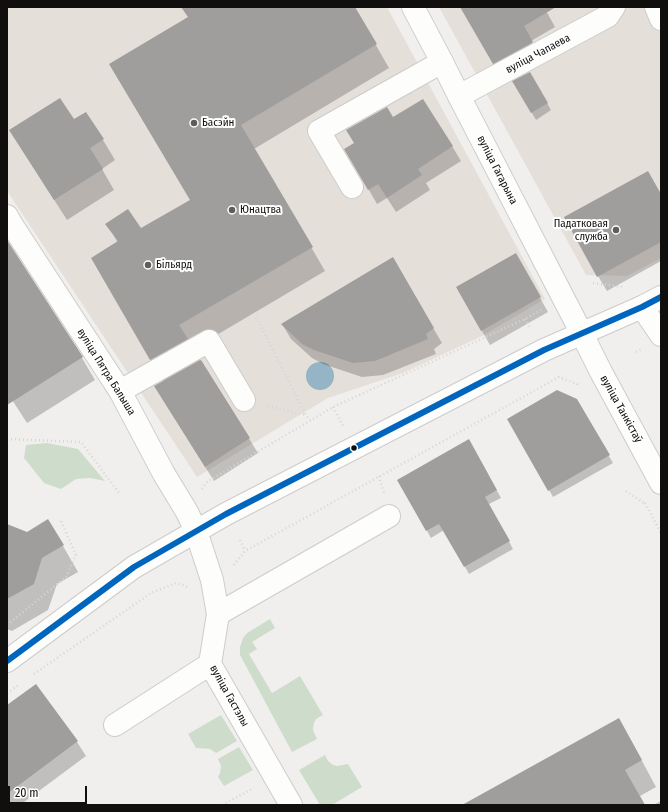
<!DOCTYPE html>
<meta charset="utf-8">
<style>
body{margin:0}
#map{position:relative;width:668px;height:812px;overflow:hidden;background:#f1efed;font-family:"Fira Sans Condensed",sans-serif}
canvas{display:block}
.frame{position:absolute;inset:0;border:8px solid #100f0e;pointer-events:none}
.scale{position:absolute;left:8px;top:786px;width:79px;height:18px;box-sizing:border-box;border:2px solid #100f0e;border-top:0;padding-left:5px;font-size:12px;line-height:14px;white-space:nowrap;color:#100f0e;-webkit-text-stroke:3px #fff;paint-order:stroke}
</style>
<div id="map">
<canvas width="668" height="812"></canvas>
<div class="frame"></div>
<div class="scale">20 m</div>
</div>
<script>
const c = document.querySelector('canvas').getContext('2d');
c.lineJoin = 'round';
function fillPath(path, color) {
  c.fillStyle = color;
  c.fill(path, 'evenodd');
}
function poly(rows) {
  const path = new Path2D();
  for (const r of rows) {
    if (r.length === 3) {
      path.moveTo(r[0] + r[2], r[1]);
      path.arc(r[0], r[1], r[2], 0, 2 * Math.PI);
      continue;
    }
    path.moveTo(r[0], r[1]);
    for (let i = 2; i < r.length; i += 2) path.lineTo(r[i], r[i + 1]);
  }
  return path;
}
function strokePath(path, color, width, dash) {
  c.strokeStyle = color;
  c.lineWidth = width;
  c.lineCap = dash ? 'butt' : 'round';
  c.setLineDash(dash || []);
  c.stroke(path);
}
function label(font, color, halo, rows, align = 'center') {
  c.font = font + ' "Fira Sans Condensed",sans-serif';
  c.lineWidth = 4;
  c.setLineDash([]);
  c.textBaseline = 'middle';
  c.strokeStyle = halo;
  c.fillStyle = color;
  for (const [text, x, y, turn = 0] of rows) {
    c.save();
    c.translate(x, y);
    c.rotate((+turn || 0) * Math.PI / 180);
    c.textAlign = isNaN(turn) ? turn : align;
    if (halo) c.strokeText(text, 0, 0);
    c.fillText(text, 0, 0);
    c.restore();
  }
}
const built = poly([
 [7,7,387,7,545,299,482,336,403,373,328,398,197,477,7,191],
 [439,7,661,7,661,258,627,276,586,275]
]);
const green = poly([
 [47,443,78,449,105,481,90,478,76,479,61,489,44,483,24,458,26,445],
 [270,619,275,628,252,642,257,649,249,654,272,693,300,676,323,715,316,719,314,723,313,730,317,739,292,752,240,655,240,647,243,638,247,633],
 [221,715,237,741,216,753,210,749,196,748,188,734],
 [239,747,253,770,224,786,218,777,220,773,221,766,218,759],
 [325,755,328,761,333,765,337,766,348,764,362,787,332,805,320,805,299,770]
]);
const water = poly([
 [320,376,14]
]);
const shadow = poly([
 [183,7,354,7,389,68,254,149,325,271,193,349,258,453,214,481,164,401,164,382,92,258,118,243,107,224,140,230,191,200,189,18],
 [461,7,544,7,555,27,531,41,540,57,502,78],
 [530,73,551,110,536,120,514,82],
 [393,119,452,146,461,161,426,183,430,190,396,212,387,198,377,204,346,150],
 [103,140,115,160,102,169,114,190,67,220,23,151],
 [661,196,661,261,607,291,598,276],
 [7,242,82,358,95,380,27,423,7,392],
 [515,254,548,312,490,345,457,287],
 [392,258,442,343,434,349,436,354,383,375,362,377,323,364,312,358,291,339,282,324],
 [576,400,613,463,553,497,509,419],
 [469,441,501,498,489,504,513,549,469,574,444,530,431,538,398,480],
 [7,525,63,546,78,572,57,584,48,610,12,631,7,629],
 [36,685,77,742,86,756,20,805,7,805,7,707],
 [634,746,656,787,640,796,645,805,464,805],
 [661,801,661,805,653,805]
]);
const building = poly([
 [181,7,355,7,377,44,241,125,313,247,179,325,188,339,150,360,91,258,118,241,105,224,128,209,141,228,190,200,109,64,188,17],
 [460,7,556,7,524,26,533,42,493,64],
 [530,72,548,103,531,113,512,81],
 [60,98,74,119,86,112,104,139,90,148,103,169,54,200,9,130],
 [423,99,453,146,418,169,422,175,387,198,378,184,368,190,344,149,354,143,346,130,387,107,393,117],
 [648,171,661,194,661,242,597,277,564,217],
 [7,240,83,357,7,405],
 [516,253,541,297,481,331,456,287],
 [393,257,434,328,426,334,428,339,375,361,353,363,314,350,302,344,281,324],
 [201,360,250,438,205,467,154,386],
 [557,390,577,399,610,455,548,491,507,419],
 [469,439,497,490,485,497,510,541,464,567,439,524,426,531,397,480],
 [48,519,64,545,42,558,34,584,7,599,7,524,27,532],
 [36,684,78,741,7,794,7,705],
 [619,718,642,760,625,770,645,805,462,805]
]);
const path = poly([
 [593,283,624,287],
 [256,317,306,415,310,420],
 [525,319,531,329],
 [636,352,642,349],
 [268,406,306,415],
 [333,407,343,426],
 [7,439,81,442,120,494],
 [379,476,384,493],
 [202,489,207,482,333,407,525,319,541,310],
 [626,491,644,503],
 [645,503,661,533],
 [240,540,245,551],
 [234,565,245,551,559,377,577,384,578,386],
 [7,625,66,577,76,555,61,521],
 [34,674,151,593,176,583,188,587],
 [7,693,20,684],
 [222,805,254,788]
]);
const minor = poly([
 [656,7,661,19],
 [459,96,608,16,614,7],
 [352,187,319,131,442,62],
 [7,216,12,225,120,391,164,474,187,512,196,531,212,580,218,614,210,664,291,805],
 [642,307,661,335],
 [582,334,601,372,661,483],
 [120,391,209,341,244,400],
 [218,614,389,516],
 [115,725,210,664]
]);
const major = poly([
 [413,7,442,62,459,96,582,334],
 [7,661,134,567,226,514,544,350,642,307,661,297]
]);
const bus1 = poly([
 [7,661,134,567,226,514,544,350,642,307,661,297]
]);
const markers = [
 [194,123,4,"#5f5d5c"],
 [232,210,4,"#5f5d5c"],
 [616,230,4,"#5f5d5c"],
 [148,265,4,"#5f5d5c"],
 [354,448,3.5,"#100f0e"]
];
const streetNames = [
 ["вуліца Чапаева",538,54,-28],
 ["вуліца Гагарына",497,170,63],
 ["вуліца Пятра Балыша",106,372,58],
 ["вуліца Танкістаў",621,409,61],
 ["вуліца Гастэлы",229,696,61]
];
const poiNames = [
 ["Басэйн",202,123],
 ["Юнацтва",240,210],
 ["Падатковая",608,224,"right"],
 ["служба",608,237,"right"],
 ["Більярд",156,265]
];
fillPath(built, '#e5dfda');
fillPath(green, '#ceddcb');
fillPath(water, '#95b4c5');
fillPath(shadow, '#0003');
fillPath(building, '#9f9e9d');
strokePath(minor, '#cdcccb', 24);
strokePath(major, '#cdcccb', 24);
strokePath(path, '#d6d5d4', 2.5, [1, 3]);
strokePath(minor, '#fdfdfc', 22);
strokePath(major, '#fdfdfc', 22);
strokePath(bus1, '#0065bd', 6);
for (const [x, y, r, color] of markers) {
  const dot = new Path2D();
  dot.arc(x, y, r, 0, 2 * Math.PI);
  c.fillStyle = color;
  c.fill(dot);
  strokePath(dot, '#fff', 1.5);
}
label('11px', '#100f0e', '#fff', streetNames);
label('11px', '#100f0e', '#fff', poiNames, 'left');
</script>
